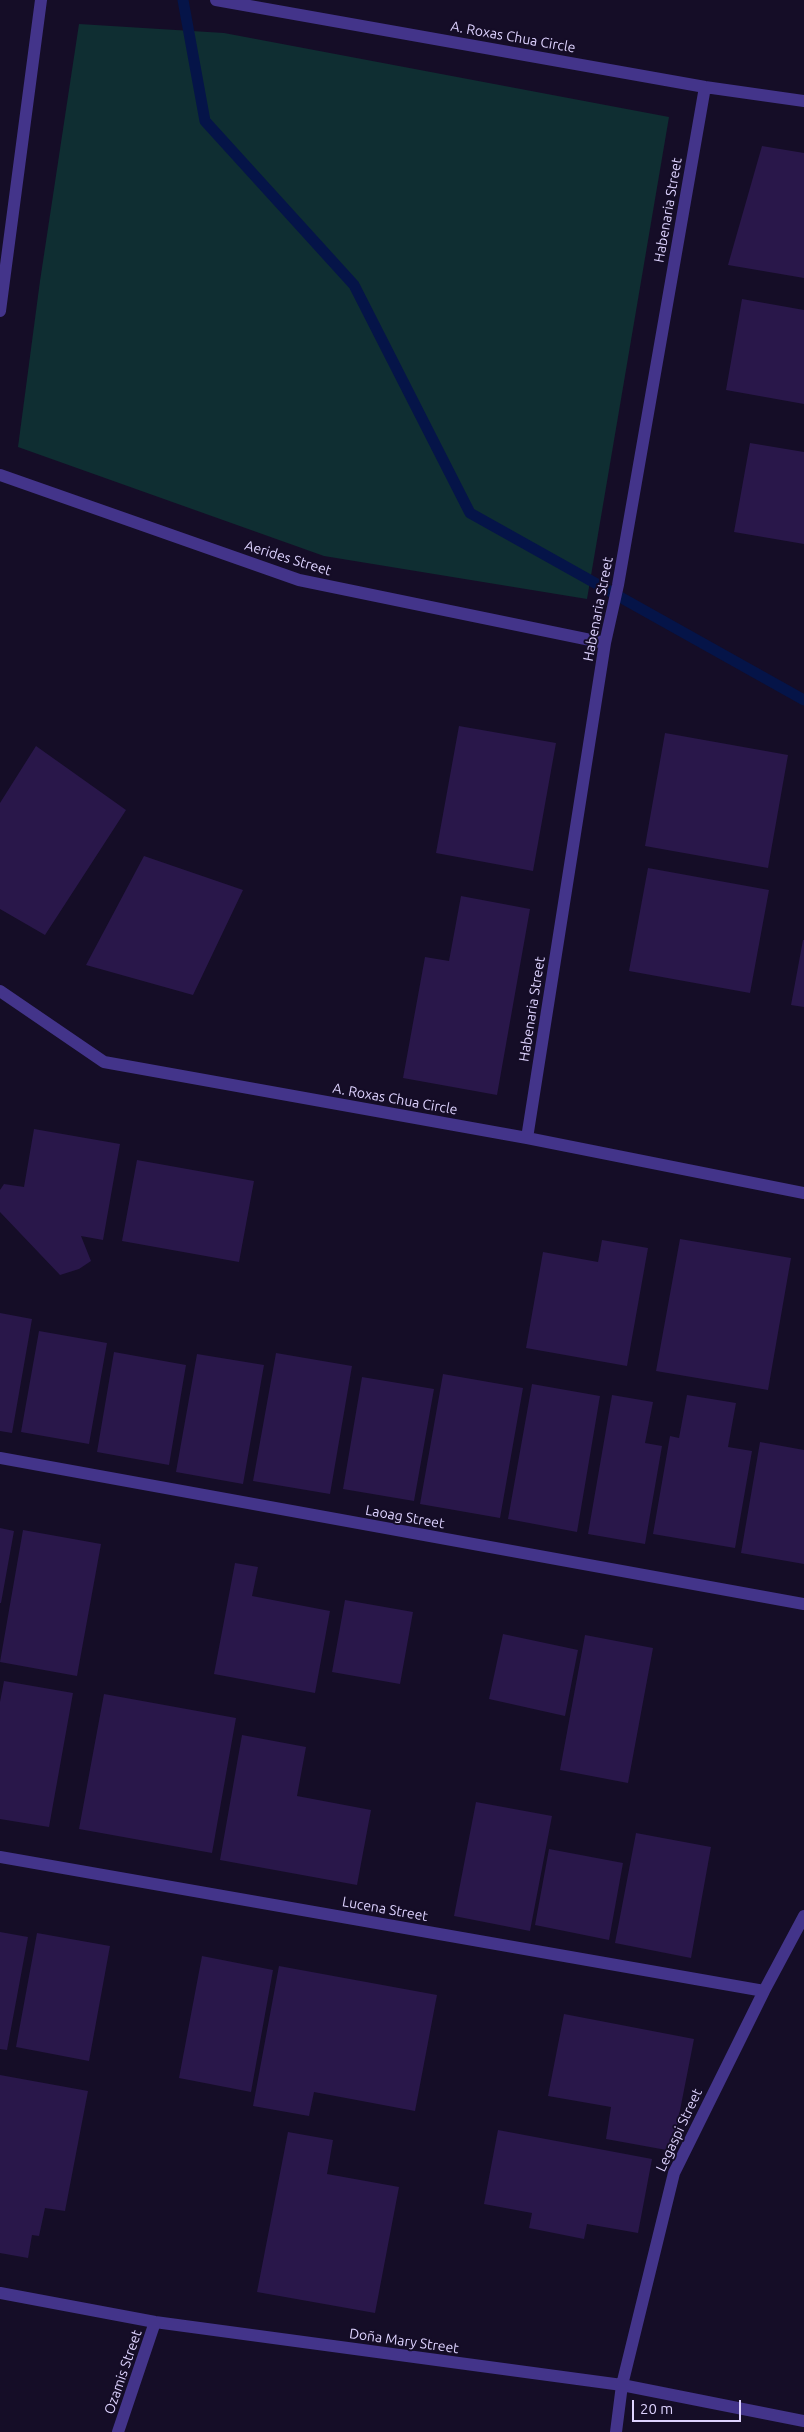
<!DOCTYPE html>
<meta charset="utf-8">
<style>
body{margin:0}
#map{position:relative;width:804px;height:2432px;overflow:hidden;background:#150d27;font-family:Ubuntu,sans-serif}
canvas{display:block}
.scale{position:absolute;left:632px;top:2400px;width:109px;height:22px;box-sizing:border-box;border:2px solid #ded3ff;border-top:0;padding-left:6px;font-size:15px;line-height:18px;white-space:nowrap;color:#ded3ff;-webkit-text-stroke:4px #150d27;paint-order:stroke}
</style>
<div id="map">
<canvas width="804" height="2432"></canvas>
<div class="scale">20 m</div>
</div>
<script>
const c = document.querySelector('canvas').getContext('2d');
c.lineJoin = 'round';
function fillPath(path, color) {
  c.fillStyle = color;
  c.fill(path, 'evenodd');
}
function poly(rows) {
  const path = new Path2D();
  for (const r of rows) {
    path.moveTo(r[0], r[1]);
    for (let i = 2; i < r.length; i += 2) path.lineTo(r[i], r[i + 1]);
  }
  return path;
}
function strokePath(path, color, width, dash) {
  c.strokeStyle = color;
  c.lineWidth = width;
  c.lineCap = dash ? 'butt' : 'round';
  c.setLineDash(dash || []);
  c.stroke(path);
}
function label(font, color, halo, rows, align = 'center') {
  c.font = font + ' Ubuntu,sans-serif';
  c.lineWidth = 4;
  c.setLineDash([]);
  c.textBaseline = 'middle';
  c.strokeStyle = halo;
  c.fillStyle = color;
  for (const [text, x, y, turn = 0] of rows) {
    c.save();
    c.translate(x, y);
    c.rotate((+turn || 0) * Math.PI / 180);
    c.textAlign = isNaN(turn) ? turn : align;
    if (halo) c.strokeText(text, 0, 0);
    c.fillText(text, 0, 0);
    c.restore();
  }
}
const green = poly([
 [79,24,224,33,669,117,587,599,324,556,18,447,40,281]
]);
const stream = poly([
 [183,0,205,121,354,285,470,513,804,700]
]);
const building = poly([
 [762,146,804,153,804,278,728,265],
 [742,299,804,310,804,404,726,390],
 [750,443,804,452,804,544,734,532],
 [459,726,556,743,533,871,436,853],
 [665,733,788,755,768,868,645,846],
 [36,746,126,810,45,935,0,909,0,803],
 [144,856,243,890,193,995,86,965],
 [648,868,769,890,750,993,629,971],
 [461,896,530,909,497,1095,403,1078,425,957,449,961],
 [803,940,804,940,804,1007,791,1005],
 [34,1129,120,1144,103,1240,81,1236,91,1261,79,1269,60,1275,0,1212,0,1190,4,1184,24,1187],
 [137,1160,254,1181,239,1262,122,1241],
 [680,1239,791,1258,768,1390,656,1371],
 [602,1240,648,1248,627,1366,526,1348,543,1252,598,1262],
 [0,1313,32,1319,12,1433,0,1431],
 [39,1331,107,1343,89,1444,21,1432],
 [114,1352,186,1365,169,1465,97,1452],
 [276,1353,352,1366,330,1494,253,1481],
 [197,1354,264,1365,243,1484,176,1472],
 [443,1374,523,1388,500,1518,420,1504],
 [362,1377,434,1389,414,1501,343,1489],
 [532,1384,600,1396,577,1532,508,1519],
 [612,1395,653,1402,645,1443,662,1446,645,1544,588,1534],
 [687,1395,736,1403,728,1447,752,1451,735,1548,653,1534,670,1436,679,1438],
 [760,1442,804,1450,804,1564,741,1553],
 [0,1528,14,1531,1,1603,0,1603],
 [23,1530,101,1544,77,1676,0,1662],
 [235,1563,258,1567,252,1596,330,1611,315,1693,214,1674],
 [345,1600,413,1612,400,1684,332,1672],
 [503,1634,578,1650,565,1716,489,1699],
 [585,1635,653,1648,628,1783,560,1770],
 [4,1681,73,1693,49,1827,0,1819,0,1702],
 [104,1694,236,1718,212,1853,79,1829],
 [242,1735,306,1747,297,1796,371,1810,357,1885,220,1860],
 [476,1802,552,1816,530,1931,454,1916],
 [636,1833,711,1847,691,1958,615,1943],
 [549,1849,623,1863,609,1940,535,1925],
 [0,1932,28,1937,7,2050,0,2049],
 [37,1933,110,1946,89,2061,16,2047],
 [202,1956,273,1970,251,2092,179,2078],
 [279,1966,437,1995,415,2111,314,2092,309,2116,253,2106],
 [564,2014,694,2039,672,2151,606,2139,611,2107,548,2096],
 [0,2075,88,2091,65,2211,45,2208,39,2236,32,2235,28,2258,0,2253],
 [498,2130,652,2159,638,2233,587,2224,584,2239,529,2228,532,2213,484,2204],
 [288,2132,333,2140,327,2174,399,2187,375,2313,257,2292]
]);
const street = poly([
 [216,0,705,87,804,101],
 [0,311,41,0],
 [0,475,299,580,605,643],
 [0,991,104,1062,527,1138,804,1193],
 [527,1138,605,643,618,585,705,87],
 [0,1458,804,1604],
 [0,1857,764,1991],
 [0,2293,155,2322,622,2385,804,2421],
 [118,2432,155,2322],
 [616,2432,622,2385,674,2173,764,1991,804,1916]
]);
const streetNames = [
 ["A. Roxas Chua Circle",513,37,10],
 ["Habenaria Street",668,210,-80],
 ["Aerides Street",288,558,17],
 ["Habenaria Street",598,609,-79],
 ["Habenaria Street",532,1009,-81],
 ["A. Roxas Chua Circle",395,1099,10],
 ["Laoag Street",405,1517,10],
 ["Lucena Street",385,1909,10],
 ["Legaspi Street",679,2130,-65],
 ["Doña Mary Street",404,2341,8],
 ["Ozamis Street",123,2372,-71]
];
fillPath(green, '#0f2e32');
strokePath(stream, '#051448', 11);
fillPath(building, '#29174a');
strokePath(street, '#43348a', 12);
label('14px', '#ded3ff', '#150d27', streetNames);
</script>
